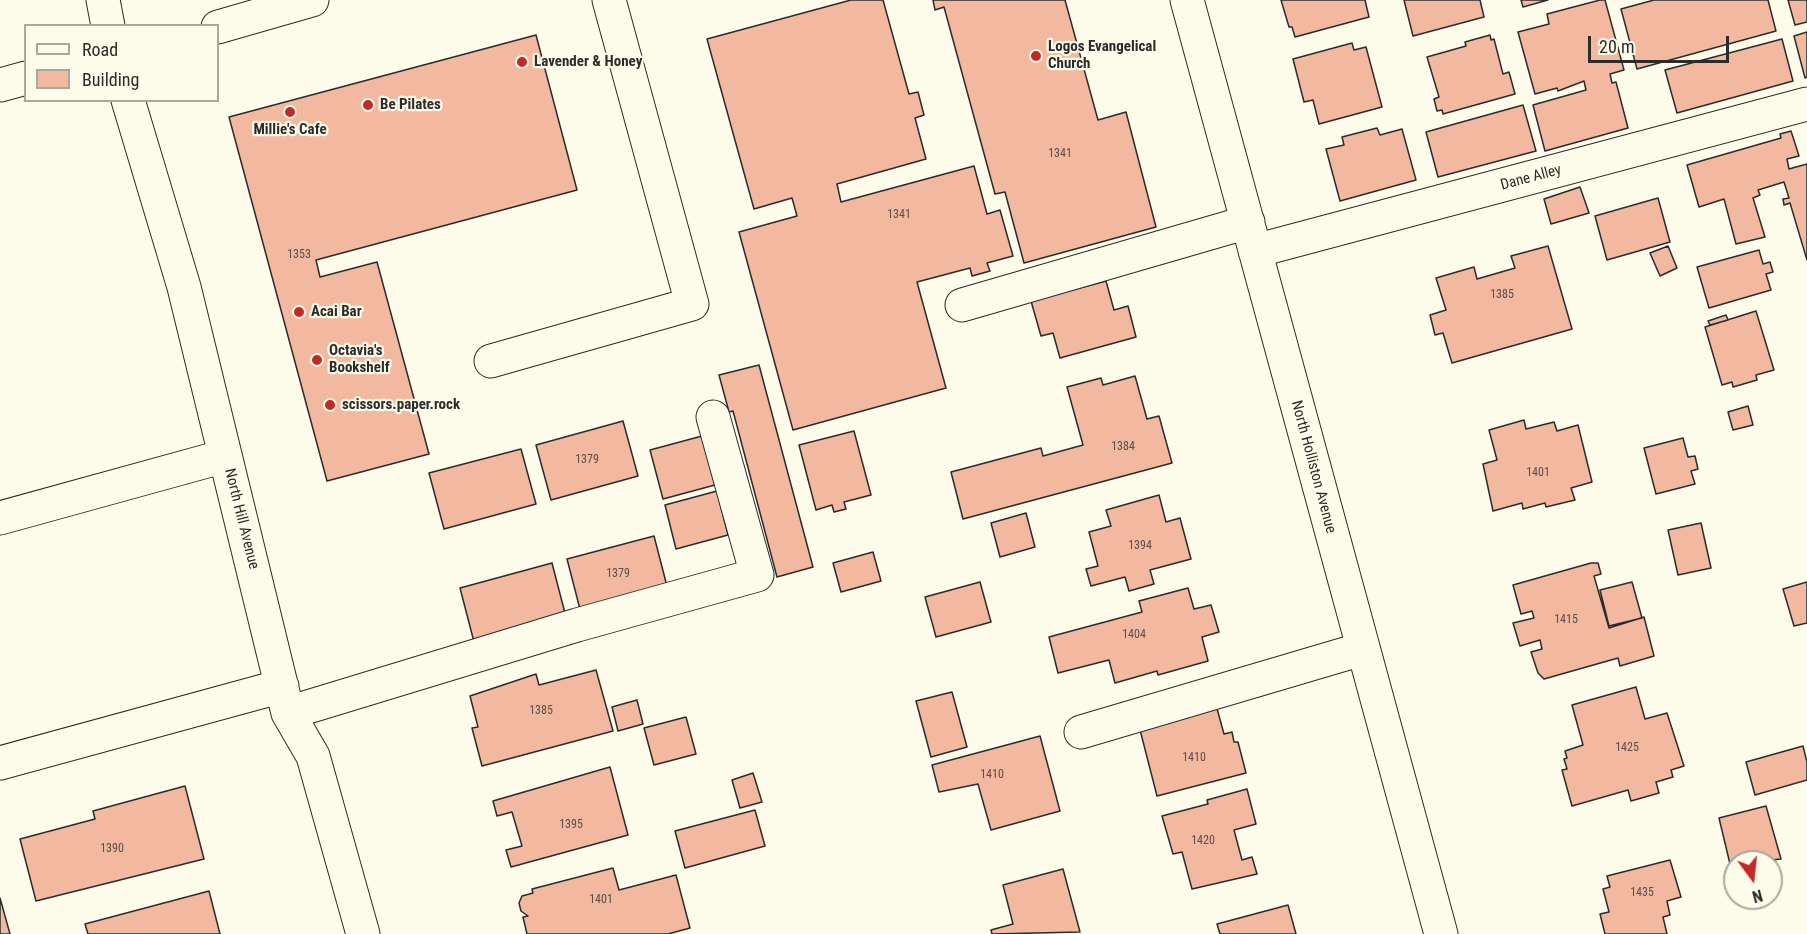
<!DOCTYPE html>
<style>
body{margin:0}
#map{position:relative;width:1807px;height:934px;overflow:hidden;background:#fdfbea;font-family:"Roboto Condensed",sans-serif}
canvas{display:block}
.legend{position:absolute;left:24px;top:24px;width:195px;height:78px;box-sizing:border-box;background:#fdfbea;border:2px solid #a9a89e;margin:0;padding:8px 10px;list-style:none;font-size:18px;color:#2b2b2b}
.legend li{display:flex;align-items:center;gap:12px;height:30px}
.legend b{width:30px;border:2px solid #a9a89e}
.north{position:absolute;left:1723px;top:850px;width:60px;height:60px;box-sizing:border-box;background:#fdfbea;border:2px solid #a9a89e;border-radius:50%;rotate:165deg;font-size:16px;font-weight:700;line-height:24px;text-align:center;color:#2b2b2b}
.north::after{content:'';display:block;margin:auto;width:21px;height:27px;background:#c62828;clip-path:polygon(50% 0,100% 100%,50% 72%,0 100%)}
.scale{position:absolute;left:1588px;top:36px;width:141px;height:27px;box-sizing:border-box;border:3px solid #2b2b2b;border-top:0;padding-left:8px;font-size:18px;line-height:21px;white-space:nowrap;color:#2b2b2b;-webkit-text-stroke:4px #fdfbea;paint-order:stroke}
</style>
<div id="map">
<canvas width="1807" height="934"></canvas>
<ul class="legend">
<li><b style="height:8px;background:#fdfbea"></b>Road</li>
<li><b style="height:16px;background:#f2b8a0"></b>Building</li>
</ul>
<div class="north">N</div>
<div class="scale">20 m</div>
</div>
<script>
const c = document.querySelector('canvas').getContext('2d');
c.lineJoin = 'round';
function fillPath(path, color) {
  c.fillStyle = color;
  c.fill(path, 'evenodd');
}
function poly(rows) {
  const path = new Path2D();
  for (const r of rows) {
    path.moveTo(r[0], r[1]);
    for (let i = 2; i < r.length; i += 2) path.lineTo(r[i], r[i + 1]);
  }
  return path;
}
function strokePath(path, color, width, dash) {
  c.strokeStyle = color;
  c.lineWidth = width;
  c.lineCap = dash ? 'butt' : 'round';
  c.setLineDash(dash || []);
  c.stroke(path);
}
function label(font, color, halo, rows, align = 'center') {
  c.font = font + ' "Roboto Condensed",sans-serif';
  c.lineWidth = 4.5;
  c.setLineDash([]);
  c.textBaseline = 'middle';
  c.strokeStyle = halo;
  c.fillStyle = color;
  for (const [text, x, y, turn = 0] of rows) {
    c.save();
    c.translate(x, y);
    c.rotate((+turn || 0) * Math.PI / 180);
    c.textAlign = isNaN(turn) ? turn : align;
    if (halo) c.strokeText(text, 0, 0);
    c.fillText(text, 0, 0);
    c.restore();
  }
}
const building = poly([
 [851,0,883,0,909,94,918,92,924,115,915,118,926,159,837,184,841,202,974,166,987,214,1000,210,1013,256,987,263,990,271,972,276,970,268,917,282,946,388,793,430,739,232,797,216,792,198,754,209,707,39,851,0],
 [933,0,1065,0,1098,120,1126,112,1156,227,1024,263,1005,192,995,194,944,7,935,10,933,0],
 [1281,0,1365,0,1369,17,1295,37,1292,27,1289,27,1281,0],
 [1404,0,1480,0,1484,17,1413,36,1404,0],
 [1521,0,1548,0,1523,7,1521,0],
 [1600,0,1605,0,1624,70,1610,74,1612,83,1616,82,1628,128,1545,151,1533,105,1586,90,1584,81,1558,91,1557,88,1535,94,1518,32,1549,24,1547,14,1600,0],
 [1654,0,1768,0,1776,31,1637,69,1621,9,1654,0],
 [1788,0,1807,0,1807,22,1795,25,1788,0],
 [1807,32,1807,77,1805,78,1794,36,1807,32],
 [536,35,577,190,316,260,320,277,377,262,429,454,327,481,229,117,536,35],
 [1490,35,1491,40,1494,39,1503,74,1509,72,1515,94,1443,114,1442,110,1437,111,1434,99,1439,97,1427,57,1466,46,1465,42,1490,35],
 [1782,39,1793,81,1677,113,1665,70,1782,39],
 [1352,43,1354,50,1366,47,1382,107,1319,124,1313,100,1304,102,1293,59,1352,43],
 [1523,105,1536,151,1438,177,1426,132,1523,105],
 [1377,128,1380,135,1402,129,1416,180,1340,201,1326,149,1344,145,1342,137,1377,128],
 [1791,131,1799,156,1787,159,1789,169,1807,164,1807,260,1790,203,1784,205,1783,199,1789,198,1784,182,1758,190,1760,195,1753,198,1765,237,1736,244,1724,199,1699,207,1687,165,1781,138,1780,134,1791,131],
 [1580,187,1589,213,1551,224,1544,199,1580,187],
 [1658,198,1670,242,1607,260,1595,216,1658,198],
 [1548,246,1572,329,1452,363,1443,333,1435,335,1430,315,1446,310,1436,278,1474,267,1477,279,1515,268,1511,256,1548,246],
 [1668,246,1677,268,1660,276,1650,253,1668,246],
 [1759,250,1763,264,1770,262,1773,272,1766,274,1771,290,1709,308,1697,267,1759,250],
 [1106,281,1114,310,1128,306,1136,337,1060,358,1053,333,1041,336,1031,301,1106,281],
 [1756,311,1774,370,1756,375,1757,380,1733,387,1732,382,1722,385,1705,327,1756,311],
 [1726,315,1728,320,1710,325,1708,321,1726,315],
 [759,365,813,567,777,577,733,411,729,412,719,375,759,365],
 [1135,376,1147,419,1159,416,1172,463,963,519,951,472,1041,448,1043,456,1083,445,1067,387,1101,378,1103,385,1135,376],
 [1748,406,1753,425,1733,430,1728,412,1748,406],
 [1524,420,1526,429,1554,422,1557,431,1578,425,1592,482,1571,488,1575,500,1546,507,1545,503,1523,509,1522,503,1493,511,1483,464,1497,460,1489,430,1524,420],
 [623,421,638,476,551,500,536,445,623,421],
 [854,431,871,495,844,502,846,509,834,512,832,505,816,510,799,445,854,431],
 [702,436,715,485,663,499,650,450,702,436],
 [1683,438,1688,457,1695,456,1698,469,1691,471,1695,484,1656,494,1644,448,1683,438],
 [521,449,536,504,444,529,429,473,521,449],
 [717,491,728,535,676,549,665,505,717,491],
 [1159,495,1166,522,1180,518,1191,559,1150,570,1154,584,1129,591,1125,577,1091,586,1086,569,1098,566,1089,532,1111,526,1106,510,1159,495],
 [1026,513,1035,547,1000,557,991,523,1026,513],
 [1701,523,1711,568,1678,575,1668,530,1701,523],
 [654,536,668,590,581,613,567,559,654,536],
 [873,552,881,581,841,592,833,563,873,552],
 [552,563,566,617,474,642,460,588,552,563],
 [1591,563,1598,563,1601,574,1594,576,1609,628,1644,617,1654,656,1620,666,1618,658,1544,679,1538,673,1531,652,1542,649,1540,640,1520,646,1513,623,1534,618,1532,611,1521,614,1513,585,1591,563],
 [980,582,991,622,936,637,925,597,980,582],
 [1632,582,1642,618,1609,626,1600,590,1632,582],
 [1807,582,1807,623,1794,626,1783,589,1807,582],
 [1188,588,1194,609,1211,605,1219,632,1202,637,1208,661,1158,675,1157,671,1115,683,1109,660,1058,673,1049,637,1142,612,1139,601,1188,588],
 [596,670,613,731,482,766,472,728,478,727,470,696,536,674,539,685,596,670],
 [1636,687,1645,719,1667,713,1684,766,1671,770,1673,777,1656,782,1659,793,1631,801,1628,790,1572,806,1562,770,1567,769,1564,759,1567,758,1565,751,1583,745,1572,705,1636,687],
 [952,692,967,747,931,757,916,701,952,692],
 [637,700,643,724,618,731,612,707,637,700],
 [1216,705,1224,734,1232,732,1234,742,1238,742,1246,773,1157,796,1138,722,1216,705],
 [686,717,696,754,654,765,644,728,686,717],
 [1040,736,1060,811,991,830,978,784,939,792,932,765,1040,736],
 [1803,746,1807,762,1807,780,1755,795,1746,762,1803,746],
 [610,767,628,835,511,867,506,850,522,846,512,812,497,816,493,801,610,767],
 [753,773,762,802,740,808,732,780,753,773],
 [185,786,204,859,36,901,20,839,95,819,93,811,185,786],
 [1247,789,1256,824,1234,830,1242,860,1252,857,1257,874,1192,889,1182,852,1173,854,1162,816,1208,804,1207,800,1247,789],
 [1766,806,1781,859,1751,862,1751,858,1730,864,1719,818,1766,806],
 [755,810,765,846,685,868,675,831,755,810],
 [1670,860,1681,897,1667,901,1670,915,1663,917,1667,934,1605,934,1600,914,1609,912,1603,889,1610,887,1607,876,1670,860],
 [613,868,619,890,676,875,690,928,668,934,527,934,523,917,528,916,521,911,519,903,522,896,533,893,532,889,613,868],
 [1063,869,1080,932,992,934,991,930,1013,924,1003,885,1063,869],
 [209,891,220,934,88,934,85,924,209,891],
 [0,898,10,934,0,934,0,898],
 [1288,905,1296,934,1220,934,1217,924,1288,905]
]);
const minor = poly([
 [103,0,108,26],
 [1187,0,1441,934],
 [128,100,184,287,288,713,313,756,363,934],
 [1255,251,1807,104],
 [962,305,1248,222],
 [491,361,692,304,609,0],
 [0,518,225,456],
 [288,713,577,625,757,575,713,417],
 [1081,732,1362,649],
 [0,763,282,686]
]);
const major = poly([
 [218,27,312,0],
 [0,85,26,78]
]);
const markers = [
 [1036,56,6,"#c62828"],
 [522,62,6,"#c62828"],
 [368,105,6,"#c62828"],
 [290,112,6,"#c62828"],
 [299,312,6,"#c62828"],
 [317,360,6,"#c62828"],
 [330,405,6,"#c62828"]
];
const numberNames = [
 ["1341",1060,154],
 ["1341",899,215],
 ["1353",299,255],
 ["1385",1502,295],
 ["1384",1123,447],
 ["1379",587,460],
 ["1401",1538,473],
 ["1394",1140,546],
 ["1379",618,574],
 ["1415",1566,620],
 ["1404",1134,635],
 ["1385",541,711],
 ["1425",1627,748],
 ["1410",1194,758],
 ["1410",992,775],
 ["1395",571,825],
 ["1420",1203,841],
 ["1390",112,849],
 ["1435",1642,893],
 ["1401",601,900]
];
const poiNames = [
 ["Logos Evangelical",1048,47],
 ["Church",1048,64],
 ["Lavender & Honey",534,62],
 ["Be Pilates",380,105],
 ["Millie's Cafe",290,130,"center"],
 ["Acai Bar",311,312],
 ["Octavia's",329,351],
 ["Bookshelf",329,368],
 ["scissors.paper.rock",342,405]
];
const streetNames = [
 ["Dane Alley",1531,178,-15],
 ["North Holliston Avenue",1313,467,75],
 ["North Hill Avenue",241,519,76]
];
fillPath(building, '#f2b8a0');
strokePath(building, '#2b2b2b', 1.5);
strokePath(minor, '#2b2b2b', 35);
strokePath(major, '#2b2b2b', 35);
strokePath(minor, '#fdfbea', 33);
strokePath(major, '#fdfbea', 33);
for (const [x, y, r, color] of markers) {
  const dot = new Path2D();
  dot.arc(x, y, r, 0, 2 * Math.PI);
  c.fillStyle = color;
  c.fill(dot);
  strokePath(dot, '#fdfbea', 2);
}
label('12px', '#5d4e48', null, numberNames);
label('bold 15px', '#2b2b2b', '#fdfbea', poiNames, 'left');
label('15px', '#2b2b2b', '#fdfbea', streetNames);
</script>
